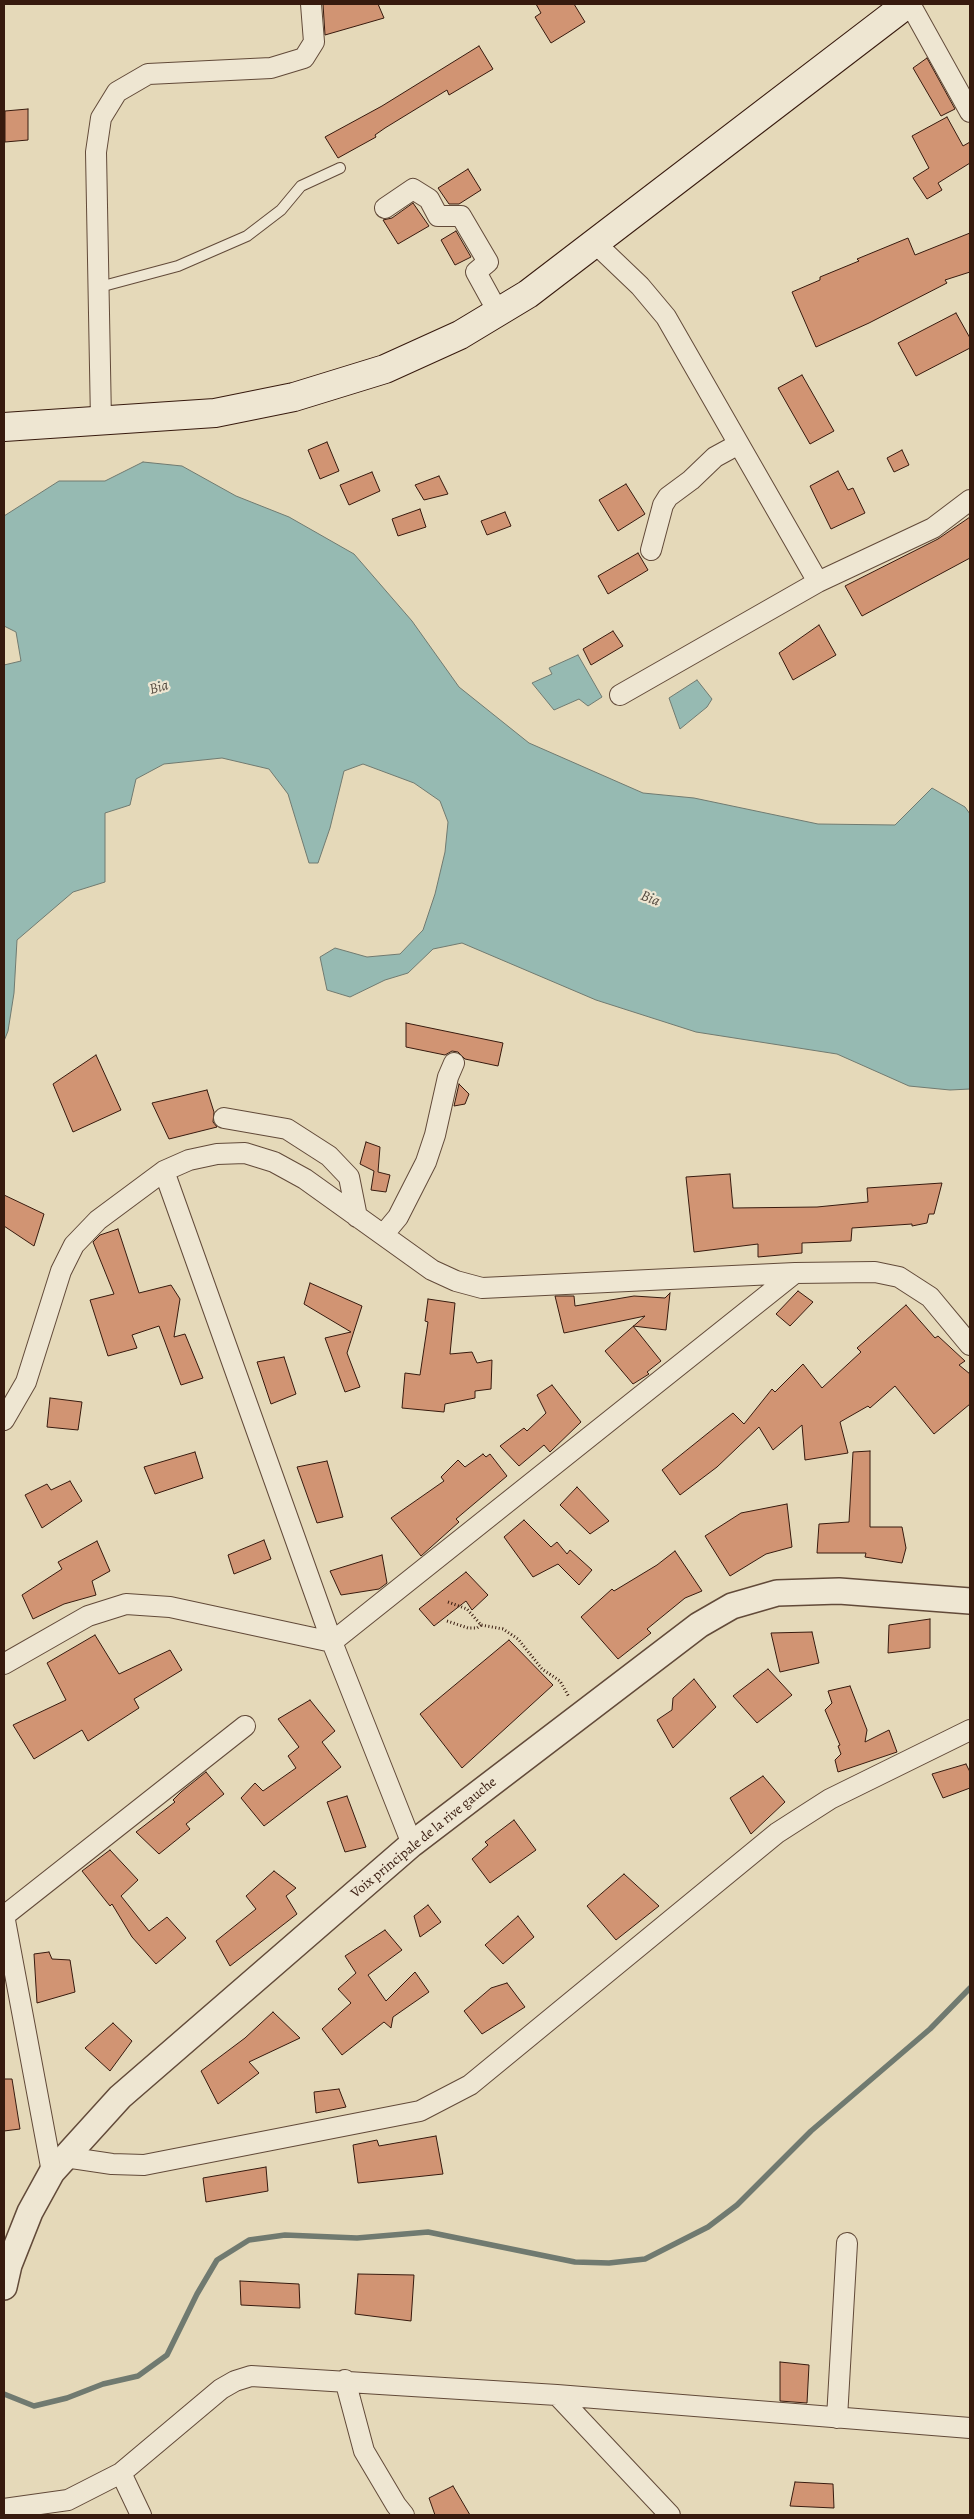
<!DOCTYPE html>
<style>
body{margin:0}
#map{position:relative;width:974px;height:2519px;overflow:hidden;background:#e5d9b9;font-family:Alegreya,serif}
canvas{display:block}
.frame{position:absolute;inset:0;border:5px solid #371a0e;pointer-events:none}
</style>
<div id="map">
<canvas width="974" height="2519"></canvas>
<div class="frame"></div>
</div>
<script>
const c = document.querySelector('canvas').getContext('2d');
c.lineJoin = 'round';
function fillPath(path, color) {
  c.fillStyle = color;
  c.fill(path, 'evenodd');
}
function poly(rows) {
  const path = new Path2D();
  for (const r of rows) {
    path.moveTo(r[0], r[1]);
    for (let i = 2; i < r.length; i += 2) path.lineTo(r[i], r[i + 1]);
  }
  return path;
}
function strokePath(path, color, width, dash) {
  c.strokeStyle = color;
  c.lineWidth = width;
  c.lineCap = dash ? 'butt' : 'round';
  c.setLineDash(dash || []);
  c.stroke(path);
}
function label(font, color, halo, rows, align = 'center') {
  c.font = font + ' Alegreya,serif';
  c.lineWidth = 4.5;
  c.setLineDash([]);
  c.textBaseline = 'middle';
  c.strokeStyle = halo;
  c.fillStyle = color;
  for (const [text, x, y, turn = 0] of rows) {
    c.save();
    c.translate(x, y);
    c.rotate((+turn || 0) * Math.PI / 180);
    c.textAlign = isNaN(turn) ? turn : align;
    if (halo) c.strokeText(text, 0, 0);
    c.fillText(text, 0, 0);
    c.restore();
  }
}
const water = poly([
 [143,462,182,466,236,496,289,517,354,554,412,621,459,687,529,743,643,793,694,798,818,824,895,825,932,788,965,807,970,814,970,1089,950,1090,909,1086,837,1054,696,1032,596,1000,462,943,433,949,408,973,385,980,350,997,327,990,320,957,335,948,367,957,400,954,423,930,435,894,445,852,448,822,440,801,414,783,363,764,344,771,330,828,318,863,309,863,288,794,269,769,222,758,164,764,136,779,130,805,105,813,105,882,73,892,17,940,14,993,8,1031,4,1041,4,665,21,661,16,632,4,626,4,516,59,481,105,481,143,462],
 [578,655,602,697,588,706,579,699,554,710,532,683,552,674,549,668,578,655],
 [697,680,712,699,707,707,680,729,669,698,697,680]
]);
const stream = poly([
 [4,2394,34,2406,67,2398,103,2384,138,2376,167,2355,197,2294,217,2260,249,2240,285,2235,357,2238,428,2232,575,2262,609,2263,645,2259,708,2227,737,2205,811,2131,930,2029,970,1988]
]);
const building = poly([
 [323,4,378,4,384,18,325,35,323,4],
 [536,4,574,4,585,22,551,43,535,17,541,13,536,4],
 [479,46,493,69,449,95,447,90,385,128,375,135,376,137,338,158,325,137,382,106,479,46],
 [927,58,955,109,941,116,913,68,927,58],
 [28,109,28,140,5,142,5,111,28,109],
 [947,117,963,146,970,142,970,163,938,183,942,190,927,199,913,178,929,168,912,136,947,117],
 [468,169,481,190,459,204,449,204,438,188,468,169],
 [413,203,429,226,398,244,383,220,392,218,413,203],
 [456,231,471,257,455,265,441,240,456,231],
 [970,233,970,272,945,280,947,283,869,323,816,347,792,292,820,280,820,277,859,261,857,259,908,238,915,255,970,233],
 [956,313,970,338,970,348,916,376,898,343,956,313],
 [802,375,834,431,810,444,778,388,802,375],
 [327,442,339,471,320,479,308,450,327,442],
 [902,450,909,465,894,472,887,458,902,450],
 [838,471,848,490,853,488,865,513,831,529,810,486,838,471],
 [372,472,380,491,349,505,340,485,372,472],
 [439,476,448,494,424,500,415,485,439,476],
 [626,484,645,514,618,531,599,500,626,484],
 [420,509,426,527,398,536,392,519,420,509],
 [505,512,511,526,487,535,481,521,505,512],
 [970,517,970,558,862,616,845,586,938,539,970,517],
 [638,553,648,570,608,594,598,576,638,553],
 [819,625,836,655,793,680,779,653,819,625],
 [613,631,623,646,591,665,583,649,613,631],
 [406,1023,503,1043,498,1066,465,1059,458,1052,452,1051,445,1055,406,1047,406,1023],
 [96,1055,121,1110,73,1132,53,1084,96,1055],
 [459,1084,469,1094,465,1104,454,1106,459,1084],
 [207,1090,214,1112,213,1122,217,1127,169,1139,152,1103,207,1090],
 [366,1142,380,1147,378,1172,390,1175,386,1192,371,1190,374,1171,360,1164,366,1142],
 [730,1174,733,1208,817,1207,868,1202,867,1188,942,1183,934,1214,929,1214,927,1223,912,1226,912,1224,852,1228,851,1241,802,1243,802,1253,758,1257,758,1244,694,1252,686,1177,730,1174],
 [4,1195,44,1214,34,1246,4,1226,4,1195],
 [118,1229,139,1293,171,1285,180,1299,174,1337,185,1334,203,1378,181,1385,159,1326,132,1335,137,1348,108,1356,90,1300,114,1294,93,1242,100,1235,118,1229],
 [310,1283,362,1306,347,1353,360,1387,345,1392,325,1338,351,1332,304,1304,310,1283],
 [798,1291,813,1302,790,1326,776,1314,798,1291],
 [670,1293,666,1330,633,1326,661,1361,647,1372,649,1374,633,1384,605,1351,645,1316,564,1333,555,1296,574,1296,575,1306,634,1296,665,1298,670,1293],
 [428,1299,455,1303,450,1354,472,1352,477,1363,492,1360,491,1389,475,1391,475,1398,445,1404,444,1412,402,1408,405,1373,420,1375,428,1322,425,1321,428,1299],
 [906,1305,935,1338,938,1336,965,1361,959,1365,970,1374,970,1404,934,1434,895,1386,870,1408,868,1406,840,1422,848,1453,805,1460,802,1425,773,1450,759,1427,717,1467,680,1495,662,1470,733,1413,744,1424,772,1389,775,1392,803,1364,822,1388,861,1352,857,1348,906,1305],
 [284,1357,296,1394,271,1404,257,1362,284,1357],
 [552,1385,581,1422,550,1452,544,1445,519,1466,500,1446,524,1428,527,1431,546,1413,537,1395,552,1385],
 [50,1398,82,1402,78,1430,47,1427,50,1398],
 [870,1451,870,1527,902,1527,906,1548,902,1563,865,1557,866,1553,817,1553,819,1524,849,1522,853,1452,870,1451],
 [195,1452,203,1478,155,1494,144,1467,195,1452],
 [483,1454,486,1457,490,1454,507,1476,456,1519,459,1522,421,1556,391,1518,444,1481,441,1477,458,1460,465,1467,483,1454],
 [327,1461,343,1517,317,1523,297,1467,327,1461],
 [70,1481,82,1501,42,1528,25,1495,47,1484,51,1490,70,1481],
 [577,1487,609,1521,590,1534,560,1505,577,1487],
 [787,1504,792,1547,766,1554,730,1576,705,1536,741,1513,787,1504],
 [524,1520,551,1547,557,1542,567,1554,570,1550,592,1570,579,1585,558,1564,533,1577,504,1537,524,1520],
 [264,1540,271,1559,234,1574,228,1555,264,1540],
 [97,1541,110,1571,92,1581,96,1595,64,1604,33,1619,22,1595,62,1569,58,1562,97,1541],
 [675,1551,702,1591,685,1598,647,1629,651,1633,618,1659,581,1617,612,1589,614,1591,657,1565,675,1551],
 [382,1555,387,1583,379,1589,341,1595,330,1571,382,1555],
 [466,1572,488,1595,472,1610,466,1601,434,1626,419,1609,466,1572],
 [930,1619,930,1648,888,1653,889,1625,930,1619],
 [812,1632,819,1663,780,1672,771,1633,812,1632],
 [95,1635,119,1674,170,1650,182,1670,134,1699,139,1708,88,1741,82,1730,34,1759,13,1725,66,1700,47,1663,95,1635],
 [509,1640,553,1685,462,1768,420,1714,509,1640],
 [768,1669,792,1695,757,1723,733,1696,768,1669],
 [694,1679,716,1707,673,1748,657,1720,672,1710,673,1698,694,1679],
 [850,1686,867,1730,865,1742,889,1730,897,1752,838,1772,835,1760,841,1754,838,1746,840,1745,825,1710,832,1703,828,1691,850,1686],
 [310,1700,335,1731,322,1742,341,1767,264,1826,241,1798,255,1783,263,1791,296,1768,288,1756,299,1747,278,1719,310,1700],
 [966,1764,970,1772,970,1788,943,1798,932,1774,966,1764],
 [206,1772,224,1794,186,1824,190,1829,159,1854,136,1832,175,1802,173,1800,181,1792,206,1772],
 [763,1776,785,1802,751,1834,730,1798,763,1776],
 [347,1796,366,1847,345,1852,327,1802,347,1796],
 [514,1820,536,1850,490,1883,472,1859,488,1845,485,1842,514,1820],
 [110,1850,138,1880,121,1896,149,1931,167,1917,186,1938,156,1964,132,1937,112,1904,110,1906,82,1871,110,1850],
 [274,1871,296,1888,286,1896,297,1914,230,1966,216,1941,256,1909,246,1896,274,1871],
 [624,1874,659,1906,616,1940,587,1906,624,1874],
 [428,1905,441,1922,420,1937,414,1916,428,1905],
 [518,1916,534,1937,503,1964,485,1945,518,1916],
 [385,1930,402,1950,368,1975,386,2001,415,1972,429,1992,393,2017,391,2028,384,2022,342,2055,322,2029,351,2003,338,1989,356,1973,345,1956,385,1930],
 [49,1952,52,1959,70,1960,75,1992,37,2003,34,1954,49,1952],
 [507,1983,525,2007,482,2034,464,2011,491,1988,507,1983],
 [273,2012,300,2038,249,2062,259,2073,218,2104,201,2071,245,2038,273,2012],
 [113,2023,132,2041,110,2071,85,2048,113,2023],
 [4,2079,12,2079,20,2129,4,2131,4,2079],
 [339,2089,346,2107,316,2113,314,2092,339,2089],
 [436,2136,443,2174,358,2183,353,2145,377,2140,379,2146,436,2136],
 [266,2167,268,2191,206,2202,203,2178,266,2167],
 [358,2274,414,2275,411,2321,355,2314,358,2274],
 [240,2281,299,2284,300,2308,241,2305,240,2281],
 [780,2362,809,2365,807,2403,780,2401,780,2362],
 [795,2482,833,2484,834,2508,790,2506,795,2482],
 [453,2486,470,2515,435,2515,429,2498,453,2486]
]);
const path = poly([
 [448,1602,467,1609,481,1625,503,1629,518,1639,542,1669,560,1681,569,1697],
 [447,1621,468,1628,477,1628,481,1625]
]);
const service = poly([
 [98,284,107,285,178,266,247,236,281,210,301,186,340,168]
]);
const minor = poly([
 [910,4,970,112],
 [385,208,413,189,429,199,438,216,461,216,488,262,476,272,498,312],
 [595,243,640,286,666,317,818,582],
 [101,421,96,152,101,118,117,92,148,74,271,68,304,58,314,42,311,4],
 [651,550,663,505,668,497,691,480,715,457,737,445],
 [620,695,818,582,933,528,970,500],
 [224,1118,287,1129,329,1156,349,1177,357,1217],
 [164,1171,332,1642,412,1844],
 [383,1235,398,1217,426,1162,435,1135,448,1077,454,1063],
 [4,1420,26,1382,61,1271,74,1245,98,1220,164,1171,189,1160,217,1154,245,1153,274,1162,305,1179,432,1270,456,1281,482,1288,795,1273,875,1272,899,1277,930,1297,970,1345],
 [4,1664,88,1616,126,1604,170,1607,332,1642,795,1273],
 [4,1915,52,2172],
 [4,1916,245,1726],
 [65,2157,112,2164,144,2165,420,2111,470,2085,777,1833,830,1799,970,1730],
 [345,2380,364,2451,396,2505,404,2515],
 [557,2395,670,2515],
 [837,2418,847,2243],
 [121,2473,141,2515],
 [4,2509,68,2500,121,2473,221,2389,235,2381,251,2376,557,2395,970,2428]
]);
const tertiary = poly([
 [4,2287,9,2265,30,2212,52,2172,120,2097,412,1844,699,1625,732,1606,777,1593,839,1591,970,1601]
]);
const secondary = poly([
 [4,427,215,413,294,397,385,369,460,335,528,294,907,4]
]);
const streetNames = [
 ["Voix principale de la rive gauche",424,1838,-39]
];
const waterNames = [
 ["Bia",159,688,-15],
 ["Bia",650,899,21]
];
fillPath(water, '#96bab2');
strokePath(water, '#707a70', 1);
strokePath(stream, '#707a70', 5.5);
fillPath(building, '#d19473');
strokePath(building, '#371a0e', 1);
strokePath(service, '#624a39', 12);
strokePath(minor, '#624a39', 22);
strokePath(tertiary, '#624a39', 28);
strokePath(secondary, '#371a0e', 30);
strokePath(path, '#371a0e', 3, [1, 2.5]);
strokePath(service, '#eee6d2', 10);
strokePath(minor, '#eee6d2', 20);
strokePath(tertiary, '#eee6d2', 25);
strokePath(secondary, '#eee6d2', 28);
label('14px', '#371a0e', '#eee6d2', streetNames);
label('italic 15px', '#544a3f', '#eee6d2', waterNames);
</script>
